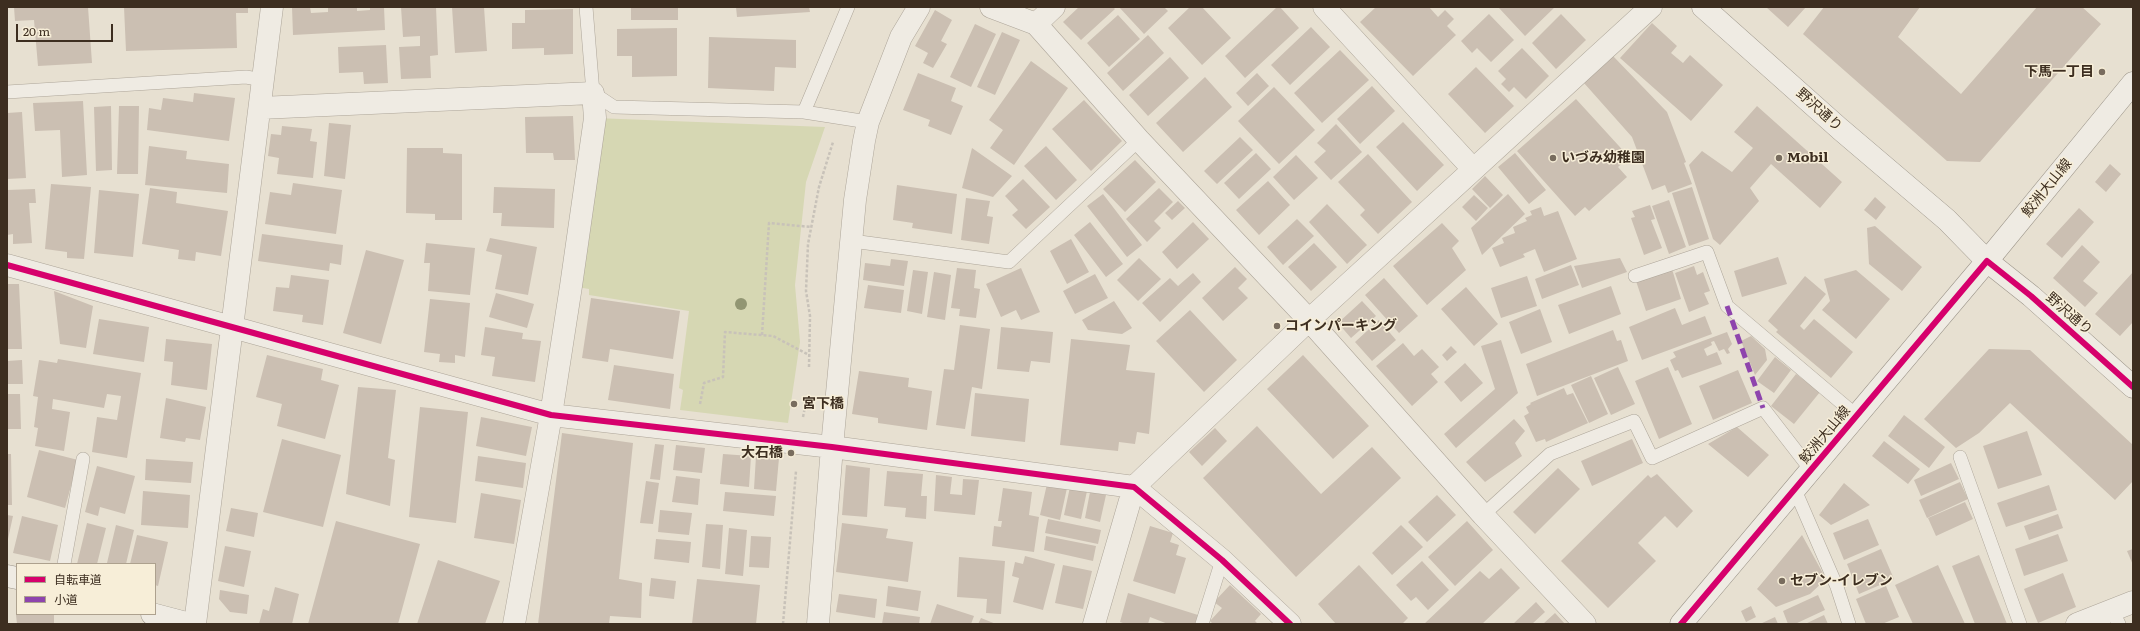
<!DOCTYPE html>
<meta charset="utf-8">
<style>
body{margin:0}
#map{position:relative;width:2140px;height:631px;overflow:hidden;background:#e7e0d1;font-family:Literata,"Noto Sans JP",serif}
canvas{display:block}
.frame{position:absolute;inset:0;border:8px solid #3d2e20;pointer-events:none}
.legend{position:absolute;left:16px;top:563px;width:140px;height:52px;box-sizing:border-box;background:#f7eed8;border:1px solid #ada18e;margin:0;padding:5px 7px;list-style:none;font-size:12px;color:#3d2e20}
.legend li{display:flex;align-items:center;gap:8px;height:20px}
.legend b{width:20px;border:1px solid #ada18e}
.scale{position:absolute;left:16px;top:24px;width:97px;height:18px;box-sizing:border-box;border:2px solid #3d2e20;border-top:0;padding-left:5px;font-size:12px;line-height:14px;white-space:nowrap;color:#3d2e20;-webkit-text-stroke:3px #f7eed8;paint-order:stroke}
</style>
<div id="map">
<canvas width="2140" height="631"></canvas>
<div class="frame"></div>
<ul class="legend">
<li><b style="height:5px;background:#d6006c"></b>自転車道</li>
<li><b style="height:5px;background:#8e44ad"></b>小道</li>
</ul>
<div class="scale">20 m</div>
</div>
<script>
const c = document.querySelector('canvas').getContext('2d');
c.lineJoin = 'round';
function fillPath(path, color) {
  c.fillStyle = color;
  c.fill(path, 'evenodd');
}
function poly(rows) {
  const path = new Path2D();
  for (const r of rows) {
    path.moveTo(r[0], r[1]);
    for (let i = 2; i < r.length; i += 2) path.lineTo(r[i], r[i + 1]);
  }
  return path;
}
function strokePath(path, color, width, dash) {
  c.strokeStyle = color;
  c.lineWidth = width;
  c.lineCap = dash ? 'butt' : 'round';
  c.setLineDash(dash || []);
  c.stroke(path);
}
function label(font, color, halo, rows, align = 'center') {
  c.font = font + ' Literata,"Noto Sans JP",serif';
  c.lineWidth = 3;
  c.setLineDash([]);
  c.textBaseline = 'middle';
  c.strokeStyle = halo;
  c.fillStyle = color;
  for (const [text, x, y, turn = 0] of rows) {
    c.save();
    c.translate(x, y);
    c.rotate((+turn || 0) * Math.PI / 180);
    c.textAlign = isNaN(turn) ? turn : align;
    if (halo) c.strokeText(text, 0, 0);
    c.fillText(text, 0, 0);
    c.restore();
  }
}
const green = poly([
 [595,118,825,127,806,182,795,285,800,342,788,423,680,410,683,390,679,388,689,311,589,295,589,289,571,286]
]);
const building = poly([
 [14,7,88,7,92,63,38,66,34,20,15,21],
 [124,7,248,7,248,13,236,13,237,48,126,51],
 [292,7,310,7,311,13,328,12,328,7,357,7,357,11,370,10,370,7,384,7,385,30,293,35],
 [401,7,436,7,438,55,430,56,431,78,401,79,399,47,420,46,420,36,403,37],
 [452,7,484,7,487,51,455,53],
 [631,7,678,7,678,20,631,20],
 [736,7,809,7,810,12,737,17],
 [1079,7,1113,7,1115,9,1081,40,1063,22],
 [1119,7,1164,7,1168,11,1144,34],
 [1190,7,1202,7,1231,38,1202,65,1168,28],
 [1277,7,1280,7,1299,28,1245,78,1225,56],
 [1376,7,1429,7,1438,17,1445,10,1454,19,1447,26,1456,35,1413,76,1360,22],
 [1500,7,1555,7,1525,36,1499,8],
 [1766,7,1806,7,1788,27],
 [1824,7,1920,7,1898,37,1961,94,2037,7,2082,7,2101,24,1980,162,1947,161,1803,34],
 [573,9,573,54,544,55,544,48,512,49,512,23,525,23,525,10],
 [935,10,952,20,941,41,947,44,933,68,923,63,928,53,915,46],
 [1489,14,1514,40,1491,62,1477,48,1472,53,1461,41],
 [1561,14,1586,40,1556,69,1532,43],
 [1118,15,1140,39,1109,67,1087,43],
 [1652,23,1677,46,1671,53,1683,63,1690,55,1723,85,1691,121,1620,58],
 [975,24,996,34,971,87,950,77],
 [1311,27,1330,47,1290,85,1271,65],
 [677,28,677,76,632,77,632,56,617,56,617,29],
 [1002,32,1020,40,995,95,977,87],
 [1148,35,1164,53,1123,91,1107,73],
 [709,37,796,40,796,68,775,67,774,91,708,88],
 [386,45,388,83,364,84,363,72,339,73,338,47],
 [1522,48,1549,76,1526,99,1514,87,1509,92,1501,84,1506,79,1498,71],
 [1340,50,1369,80,1322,123,1294,93],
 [1613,56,1667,112,1686,162,1684,163,1692,184,1668,193,1665,185,1652,190,1632,137,1584,83],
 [1170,57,1189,78,1148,116,1129,95],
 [1031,61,1068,88,1014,165,990,148,1003,130,989,120],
 [1476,67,1514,106,1485,133,1448,94],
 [918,73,956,88,951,101,963,106,951,135,928,126,930,120,903,110],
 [1257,73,1269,86,1248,106,1236,93],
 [1205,77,1232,107,1183,152,1156,123],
 [1372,86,1395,111,1360,144,1337,119],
 [1274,87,1315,130,1279,164,1238,121],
 [194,93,235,98,229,141,147,130,149,108,161,110,163,98,193,102],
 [1576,99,1629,157,1618,167,1627,177,1589,211,1585,207,1575,216,1517,151],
 [1084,100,1122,141,1091,171,1052,129],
 [83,101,87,175,62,177,60,130,35,131,33,103],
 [111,106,112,170,96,171,94,107],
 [119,106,139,106,138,174,117,174],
 [1757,106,1842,182,1820,208,1771,164,1750,188,1759,201,1720,245,1713,239,1689,165,1702,151,1732,172,1753,148,1734,132],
 [22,112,26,178,7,179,7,113],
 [573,116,575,160,554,160,553,153,526,153,525,117],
 [1403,122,1444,165,1417,191,1376,147],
 [329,123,351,125,345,179,324,176],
 [1336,124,1362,152,1331,180,1314,162,1326,151,1317,143],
 [282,126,312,129,310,141,317,142,313,178,277,174,279,158,268,156,271,134,281,135],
 [1240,137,1253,150,1217,184,1204,171],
 [149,146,187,151,186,159,229,164,227,193,145,185],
 [1046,146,1077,180,1056,200,1024,166],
 [407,148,443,148,443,153,462,154,462,220,435,220,435,214,406,213],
 [972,148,1012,176,993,197,962,188],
 [1256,153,1271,169,1239,199,1224,183],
 [1515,153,1546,190,1529,204,1498,167],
 [1368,154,1412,202,1378,234,1360,215,1365,210,1338,182],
 [1296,155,1318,178,1294,200,1273,177],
 [1135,160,1156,182,1125,212,1103,189],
 [2110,164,2121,174,2106,192,2095,182],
 [1485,176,1503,195,1490,208,1472,189],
 [1023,179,1050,207,1026,229,1012,215,1018,210,1005,196],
 [1268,181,1290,205,1259,235,1236,210],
 [293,183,342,190,336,234,265,224,270,192,291,195],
 [51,184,91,187,84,259,67,258,67,252,45,249],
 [897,185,957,194,952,234,912,228,913,223,893,220],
 [494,187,555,189,554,228,501,226,502,213,493,213],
 [1692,187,1709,239,1689,246,1672,193],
 [150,188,177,192,176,203,228,211,221,256,196,252,195,261,178,259,179,250,142,244],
 [1159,188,1173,202,1154,221,1161,228,1147,242,1126,219],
 [35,189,36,203,29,203,32,243,13,244,13,234,7,235,7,190],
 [99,190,139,194,133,257,94,253],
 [1103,194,1142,245,1127,257,1087,206],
 [1508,194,1525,214,1482,255,1471,228],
 [1474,195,1488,208,1476,221,1462,207],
 [1875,197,1886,207,1876,220,1864,210],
 [966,198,990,201,987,216,993,217,989,244,961,240],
 [1669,200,1686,247,1669,254,1652,206],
 [1178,201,1185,208,1172,220,1165,213],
 [1327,204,1367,245,1347,264,1309,222],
 [1650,205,1655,219,1651,220,1662,248,1644,255,1631,218,1635,217,1632,211],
 [1541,207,1544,216,1558,211,1577,259,1544,272,1535,249,1523,254,1525,257,1500,267,1492,248,1504,243,1502,238,1515,233,1513,227,1527,221,1525,218,1532,215,1530,211],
 [2079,208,2094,222,2062,258,2046,244],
 [1297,219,1314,236,1283,265,1267,247],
 [1090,222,1123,264,1106,277,1074,235],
 [1193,222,1209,239,1177,269,1162,252],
 [1442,223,1459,241,1452,248,1466,270,1427,305,1393,266],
 [1875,226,1922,267,1902,291,1869,264,1867,228],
 [262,234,343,245,341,265,330,263,329,271,258,261],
 [490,238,537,247,528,295,495,289,502,255,486,251],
 [1071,239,1089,272,1067,284,1050,251],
 [426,243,475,248,470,295,428,291,430,263,424,263],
 [1314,243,1337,267,1311,291,1288,267],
 [2082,245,2100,262,2083,281,2098,293,2085,307,2053,278],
 [366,250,404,260,381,344,343,333],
 [1778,257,1787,284,1742,297,1734,271],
 [1139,258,1161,279,1138,301,1117,280],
 [1620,258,1627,272,1582,288,1574,266],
 [891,259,908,261,904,286,863,280,865,263,890,266],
 [1571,265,1579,285,1542,299,1535,279],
 [1694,266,1697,275,1703,272,1710,291,1704,293,1709,304,1689,312,1675,273],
 [1235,267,1247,279,1238,288,1248,298,1223,321,1202,298],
 [957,268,976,270,974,288,980,289,976,318,959,316,960,309,951,308],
 [1021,268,1040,312,1021,320,1016,310,1001,317,986,284],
 [1672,269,1681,299,1646,311,1636,281],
 [913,270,928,272,922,314,907,311],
 [1856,270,1890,299,1856,339,1822,310,1830,301,1824,279],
 [934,272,951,275,945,320,927,317],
 [2133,272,2133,322,2120,336,2095,314],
 [1193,273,1201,282,1160,322,1142,303,1170,278,1178,286],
 [1095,274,1108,298,1075,314,1063,291],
 [291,275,329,280,323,325,302,322,303,315,273,311,276,287,289,288],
 [1527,276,1537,306,1501,318,1491,288],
 [1805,276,1826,294,1800,326,1804,330,1814,319,1853,352,1831,378,1776,332,1778,330,1768,321],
 [1384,278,1418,316,1399,333,1365,295],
 [7,284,19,284,22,349,7,349],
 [868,285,904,290,901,313,864,308],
 [1611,286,1621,314,1569,334,1558,305],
 [1466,287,1498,324,1474,346,1441,309],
 [54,291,93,306,86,348,60,344],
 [496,293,534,304,527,328,489,317],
 [591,298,680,311,673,359,610,349,608,362,582,358],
 [430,299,470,303,465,357,455,355,455,363,439,362,440,354,424,352],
 [1114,301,1132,328,1122,334,1088,330,1082,320],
 [1362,301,1376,316,1351,338,1338,323],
 [1675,308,1682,325,1705,316,1712,334,1642,360,1629,327],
 [1540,309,1552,342,1521,354,1509,322],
 [1190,310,1237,360,1204,392,1156,341],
 [99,319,149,327,144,362,93,354],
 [1379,320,1396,340,1372,361,1355,342],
 [960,325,990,329,982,389,972,387,965,429,936,425,944,369,954,370],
 [485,327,523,333,522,339,541,341,535,382,492,376,495,357,481,355],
 [1001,327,1053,332,1050,363,1031,361,1029,372,997,369],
 [1613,330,1617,341,1621,340,1628,361,1537,396,1526,364],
 [1727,332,1732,344,1728,349,1730,353,1727,354,1724,349,1719,351,1714,341,1711,342,1712,345,1704,349,1707,356,1717,352,1722,364,1682,378,1678,370,1675,371,1670,360,1676,357,1673,352],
 [1751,336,1765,349,1767,360,1755,375,1741,341],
 [166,339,212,344,207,390,171,385,173,362,164,361],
 [1071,339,1130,345,1126,370,1155,373,1149,434,1137,432,1135,444,1119,442,1118,451,1060,445],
 [1501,340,1518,393,1456,448,1444,434,1495,389,1481,346],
 [1403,343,1414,356,1422,349,1439,367,1431,374,1438,382,1412,406,1376,366],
 [1451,346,1457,352,1447,361,1442,355],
 [1989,349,2030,350,2133,445,2133,481,2115,500,2010,403,1979,433,1956,448,1924,419],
 [267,355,323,369,321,380,339,385,325,439,277,426,282,404,256,397],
 [1303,355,1369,426,1333,459,1267,389],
 [1775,357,1791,370,1774,393,1757,381],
 [58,359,141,373,127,458,92,452,97,417,117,420,121,396,107,394,104,408,53,399,52,409,70,412,64,451,35,446,38,428,34,427,38,397,33,396,39,360,57,363],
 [22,360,23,384,7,384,7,361],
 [1465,363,1483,383,1461,402,1444,382],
 [614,365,674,374,670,409,608,400],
 [1618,367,1635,404,1611,415,1594,378],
 [1668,367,1692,424,1659,439,1635,381],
 [1738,370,1752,403,1713,420,1699,386],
 [859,371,909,378,908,387,932,391,927,430,878,423,878,418,852,414],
 [1796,374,1820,392,1794,424,1771,406],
 [1591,376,1608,414,1589,423,1571,385],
 [358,387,396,390,388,458,395,460,390,506,346,494],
 [1564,388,1567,395,1573,393,1588,423,1546,442,1545,439,1536,442,1524,416,1529,413,1526,407,1531,404,1530,403],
 [975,393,1029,399,1025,442,971,436],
 [7,394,20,394,21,429,7,429],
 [166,398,206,407,200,440,186,438,185,442,160,438],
 [420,407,468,412,456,523,409,517],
 [1904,415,1945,447,1929,468,1888,436],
 [481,417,532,427,526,456,476,446],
 [1514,419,1525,431,1515,443,1522,456,1485,482,1466,462],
 [1257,426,1321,494,1372,447,1401,478,1296,577,1203,478],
 [1737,427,1769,455,1748,477,1708,444],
 [1215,428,1227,441,1202,466,1189,452],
 [2027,431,2042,475,1998,489,1983,446],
 [562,433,633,443,619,579,642,583,641,618,610,616,609,624,538,624],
 [282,439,341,455,323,527,263,512],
 [1632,439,1643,463,1592,486,1581,461],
 [1884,441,1920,469,1908,484,1872,456],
 [655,444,664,445,660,480,650,479],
 [676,445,705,448,702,473,673,470],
 [39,450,78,460,65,508,27,497],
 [7,454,11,454,12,505,7,505],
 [723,454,751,456,749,487,720,484],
 [478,456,526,463,523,488,475,481],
 [756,456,779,458,776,491,754,489],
 [146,459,193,462,191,483,145,480],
 [1951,463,1959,479,1921,496,1914,480],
 [846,465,870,468,867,517,842,515],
 [97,466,135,476,125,514,100,507,98,516,85,512],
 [1558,468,1580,489,1535,534,1513,512],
 [887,471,923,474,921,496,927,496,926,519,905,517,906,508,884,506],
 [1657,474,1693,511,1677,528,1665,516,1638,543,1656,561,1608,608,1561,561,1648,475,1651,478],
 [936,475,952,477,950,494,962,495,963,479,979,480,975,515,934,511],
 [676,476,700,479,698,505,672,502],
 [646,481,659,483,653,524,640,523],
 [1960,482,1968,499,1927,518,1919,500],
 [1844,483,1870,505,1831,525,1819,515],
 [1047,484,1067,488,1060,520,1040,515],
 [2049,485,2057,510,2006,527,1997,503],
 [1070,487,1087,491,1081,519,1064,515],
 [1003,488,1032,492,1029,515,1039,517,1034,552,992,546,994,526,1001,527,1002,521,998,521],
 [143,491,190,495,188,528,141,525],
 [725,492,776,496,774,516,723,511],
 [1090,492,1106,495,1100,522,1085,518],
 [481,493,521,500,514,544,474,538],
 [1437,495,1456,515,1427,542,1408,522],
 [1965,502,1973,519,1936,536,1928,518],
 [231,508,258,513,254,537,226,531],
 [660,510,692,513,689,535,658,532],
 [2058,514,2063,528,2029,540,2024,526],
 [7,515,13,516,8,539,7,539],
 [22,516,58,525,50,561,13,553],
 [1048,519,1101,530,1098,544,1045,533],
 [1868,519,1879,545,1844,560,1833,533],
 [336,521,420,544,398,624,308,624],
 [1467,521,1493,550,1455,586,1428,557],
 [87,523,106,528,97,564,77,564],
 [842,523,888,529,886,538,913,542,908,582,836,572],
 [706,524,723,525,720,569,702,567],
 [116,525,134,530,126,564,107,563],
 [1401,525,1423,547,1392,575,1372,553],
 [1150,526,1173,533,1170,542,1179,545,1176,555,1186,558,1175,594,1133,581],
 [729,528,747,530,743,576,725,574],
 [2058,534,2068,561,2024,576,2015,549],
 [137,535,168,542,158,586,155,585,155,564,130,564],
 [1802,535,1826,579,1810,594,1776,607,1757,589],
 [751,536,771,537,769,568,749,567],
 [1046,536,1096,546,1093,561,1044,550],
 [656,539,691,542,689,563,654,559],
 [225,546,251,551,244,587,218,581],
 [1881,549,1894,579,1859,594,1847,564],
 [2133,549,2133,565,2127,551],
 [1979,555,2007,624,1975,624,1952,566],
 [1025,556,1055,564,1043,610,1013,602,1019,578,1012,576,1015,562,1023,564],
 [959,557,1005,561,1001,614,986,613,987,599,957,597],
 [438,560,500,581,485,624,417,624],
 [1422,561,1449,590,1428,610,1416,597,1411,601,1396,585],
 [1063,565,1092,571,1083,609,1055,603],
 [1359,565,1408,618,1402,624,1336,624,1318,604],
 [1938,565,1965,624,1913,624,1895,585],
 [1501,568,1520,588,1482,624,1424,624,1480,571,1489,579],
 [2063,573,2076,607,2038,623,2024,589],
 [651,578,676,581,674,599,649,596],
 [697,579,760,585,756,624,692,624],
 [1230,585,1261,614,1255,621,1258,624,1213,624,1210,621,1222,608,1214,602],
 [888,586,921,591,918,611,886,606],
 [1886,586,1899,617,1882,624,1866,624,1856,599],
 [275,587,299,594,292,624,259,624,263,609,269,611],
 [220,590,249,595,247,614,230,612,219,599],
 [1128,593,1198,615,1195,624,1168,624,1150,617,1148,624,1126,624,1120,622],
 [839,594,877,599,875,618,836,612],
 [1818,595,1825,610,1795,624,1788,624,1783,611],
 [1536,602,1545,612,1532,624,1513,624],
 [937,604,974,616,971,624,930,624],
 [1751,606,1756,617,1746,622,1741,611],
 [884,612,920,617,919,624,882,624],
 [1555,613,1565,624,1543,624],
 [54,614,54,624,17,624,16,615],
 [1824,615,1828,624,1805,624],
 [1775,617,1778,624,1760,624],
 [981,618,996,624,978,624]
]);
const path = poly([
 [762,335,769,223,811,227],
 [809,367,810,316,806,291,808,244,819,187,833,142],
 [700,404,704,383,723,377,725,332,773,336,809,355],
 [803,417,806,402],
 [783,624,796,471]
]);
const lane = poly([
 [586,7,593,93,614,107,804,112,868,122],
 [7,92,246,77,263,80],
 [804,112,848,7],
 [852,241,1009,262,1139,140],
 [1635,276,1707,252,1727,306,1857,416],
 [1960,457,2020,624],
 [1795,490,1837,587,1849,624],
 [1483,515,1550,454,1634,421,1652,458,1763,408,1811,470],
 [64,564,83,459],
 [2112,610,2119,624],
 [1202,624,1222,560]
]);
const street = poly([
 [991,7,1036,24,1139,140,1309,320,1483,515,1585,624],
 [1324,7,1473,169],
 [1036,24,1054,7],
 [260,108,593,93,595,118,571,286,551,415,514,624],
 [7,265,551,415,832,447,1134,487,1222,560,1290,624],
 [195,624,272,7],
 [818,624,832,447,855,200,864,141,868,122,901,37,919,7],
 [1094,624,1134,487,1309,320,1651,7],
 [2077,624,2133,602]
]);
const secondary = poly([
 [1703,7,1840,129,1947,220,1987,261,2031,296,2133,387],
 [7,576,17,578],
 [152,614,190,624],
 [1681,624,1987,261,2133,83]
]);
const quiet = poly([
 [1727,306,1763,408]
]);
const cycleway = poly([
 [7,265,551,415,832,447,1134,487,1222,560,1290,624],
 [1681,624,1987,261,2031,296,2133,387]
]);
const trees = [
 [741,304]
];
const markers = [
 [2102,72,4,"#786c5e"],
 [1553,158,4,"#786c5e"],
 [1779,158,4,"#786c5e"],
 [1277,326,4,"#786c5e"],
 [794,404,4,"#786c5e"],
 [791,453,4,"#786c5e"],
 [1782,581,4,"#786c5e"]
];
const poiNames = [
 ["下馬一丁目",2094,72,"right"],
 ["いづみ幼稚園",1561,158],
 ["Mobil",1787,158],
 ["コインパーキング",1285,326],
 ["宮下橋",802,404],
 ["大石橋",783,453,"right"],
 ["セブン-イレブン",1790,581]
];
const streetNames = [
 ["野沢通り",1819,110,42],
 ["鮫洲大山線",2047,188,-51],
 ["野沢通り",2069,314,41],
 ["鮫洲大山線",1825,435,-50]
];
fillPath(green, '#d6d7b3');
fillPath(building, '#cbbfb2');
strokePath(lane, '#ada599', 14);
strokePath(street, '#ada599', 23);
strokePath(secondary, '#9c958a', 23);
strokePath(path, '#c8c2b9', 2.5, [3, 2]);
strokePath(lane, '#efebe3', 13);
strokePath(street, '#efebe3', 22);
strokePath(secondary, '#efebe3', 22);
strokePath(quiet, '#8e44ad', 5, [10, 5]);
strokePath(cycleway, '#d6006c', 6);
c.fillStyle = '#929673';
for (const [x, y] of trees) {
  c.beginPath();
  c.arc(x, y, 6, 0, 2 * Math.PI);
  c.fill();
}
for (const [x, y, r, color] of markers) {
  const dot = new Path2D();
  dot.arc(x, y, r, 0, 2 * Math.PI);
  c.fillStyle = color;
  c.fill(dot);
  strokePath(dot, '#f7eed8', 1.5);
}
label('bold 14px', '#3d2e20', '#f7eed8', poiNames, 'left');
label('14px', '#3d2e20', '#f7eed8', streetNames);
</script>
